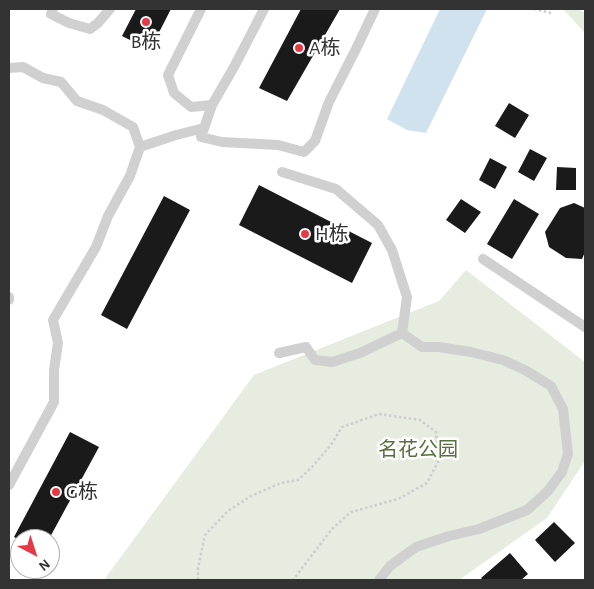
<!DOCTYPE html>
<meta charset="utf-8">
<style>
body{margin:0}
#map{position:relative;width:594px;height:589px;overflow:hidden;background:#fff;font-family:"Alegreya Sans",sans-serif}
canvas{display:block}
.frame{position:absolute;inset:0;border:10px solid #333;pointer-events:none}
.north{position:absolute;left:10px;top:529px;width:50px;height:50px;box-sizing:border-box;background:#fff;border:1px solid #adadad;border-radius:50%;rotate:140deg;font-size:14px;font-weight:700;line-height:20px;text-align:center;color:#333}
.north::after{content:'';display:block;margin:auto;width:18px;height:22px;background:#e63946;clip-path:polygon(50% 0,100% 100%,50% 72%,0 100%)}
</style>
<div id="map">
<canvas width="594" height="589"></canvas>
<div class="frame"></div>
<div class="north">N</div>
</div>
<script>
const c = document.querySelector('canvas').getContext('2d');
c.lineJoin = 'round';
function fillPath(path, color) {
  c.fillStyle = color;
  c.fill(path, 'evenodd');
}
function poly(rows) {
  const path = new Path2D();
  for (const r of rows) {
    path.moveTo(r[0], r[1]);
    for (let i = 2; i < r.length; i += 2) path.lineTo(r[i], r[i + 1]);
  }
  return path;
}
function strokePath(path, color, width, dash) {
  c.strokeStyle = color;
  c.lineWidth = width;
  c.lineCap = dash ? 'butt' : 'round';
  c.setLineDash(dash || []);
  c.stroke(path);
}
function label(font, color, halo, rows, align = 'center') {
  c.font = font + ' "Alegreya Sans","Noto Sans SC",sans-serif';
  c.lineWidth = 5;
  c.setLineDash([]);
  c.textBaseline = 'middle';
  c.strokeStyle = halo;
  c.fillStyle = color;
  for (const [text, x, y, turn = 0] of rows) {
    c.save();
    c.translate(x, y);
    c.rotate((+turn || 0) * Math.PI / 180);
    c.textAlign = isNaN(turn) ? turn : align;
    if (halo) c.strokeText(text, 0, 0);
    c.fillText(text, 0, 0);
    c.restore();
  }
}
const green = poly([
 [563,9,578,9,585,13,585,33],
 [466,270,585,362,585,461,547,518,459,580,104,580,254,375,439,301]
]);
const water = poly([
 [440,9,487,9,426,133,407,130,387,119]
]);
const building = poly([
 [136,9,171,9,150,50,122,36],
 [301,9,340,9,287,101,259,88],
 [509,103,529,115,515,138,495,126],
 [530,149,547,158,534,181,518,172],
 [490,158,507,167,495,189,479,180],
 [557,167,576,168,576,190,556,190],
 [259,185,372,243,352,283,239,225],
 [164,196,190,210,127,329,101,315],
 [461,199,481,212,465,233,446,220],
 [514,199,539,214,512,259,487,244],
 [574,203,585,208,585,252,582,259,566,258,549,247,545,232,560,208],
 [70,432,99,447,49,539,20,540,14,537],
 [554,522,575,543,555,562,535,540],
 [510,553,528,574,521,580,483,580,481,578]
]);
const path = poly([
 [534,9,551,13],
 [198,580,198,568,205,535,228,511,251,496,281,483,298,480,312,467,331,445,342,427,379,414,420,420,436,432,438,462,427,483,398,499,351,512,332,529,293,580]
]);
const street = poly([
 [53,9,51,14,69,23,90,29,98,23,110,9],
 [201,9,168,75,174,93,191,107,212,105],
 [264,9,234,67,212,105,201,137,222,142,278,145,304,152,315,141,329,102,356,49,375,9],
 [9,68,23,67,43,78,61,82,77,101,103,110,133,127,140,147,176,135,204,128],
 [483,259,585,327],
 [9,297,9,300],
 [279,353,306,347,315,360,332,362,360,353,402,333,407,297,392,250,378,225,336,189,282,172],
 [9,485,54,402,54,370,58,343,53,320,96,247,108,216,130,176,140,147],
 [379,580,390,566,416,547,449,536,479,529,527,510,547,492,562,472,568,454,563,409,551,386,525,370,503,360,471,352,439,347,422,347,402,333]
]);
const markers = [
 [146,22,5,"#e63946"],
 [299,48,5,"#e63946"],
 [305,234,5,"#e63946"],
 [56,492,5,"#e63946"]
];
const poiNames = [
 ["B栋",146,42,"center"],
 ["A栋",309,48],
 ["H栋",315,234],
 ["G栋",66,492]
];
const parkNames = [
 ["名花公园",418,450]
];
fillPath(green, '#e6ecdf');
fillPath(water, '#cfe2ee');
fillPath(building, '#1a1a1a');
strokePath(path, '#cdcdcd', 2.5, [2.5, 2.5]);
strokePath(street, '#d0d0d0', 10);
for (const [x, y, r, color] of markers) {
  const dot = new Path2D();
  dot.arc(x, y, r, 0, 2 * Math.PI);
  c.fillStyle = color;
  c.fill(dot);
  strokePath(dot, '#fff', 2);
}
label('20px', '#333', '#fff', poiNames, 'left');
label('20px', '#56703f', '#fff', parkNames);
</script>
